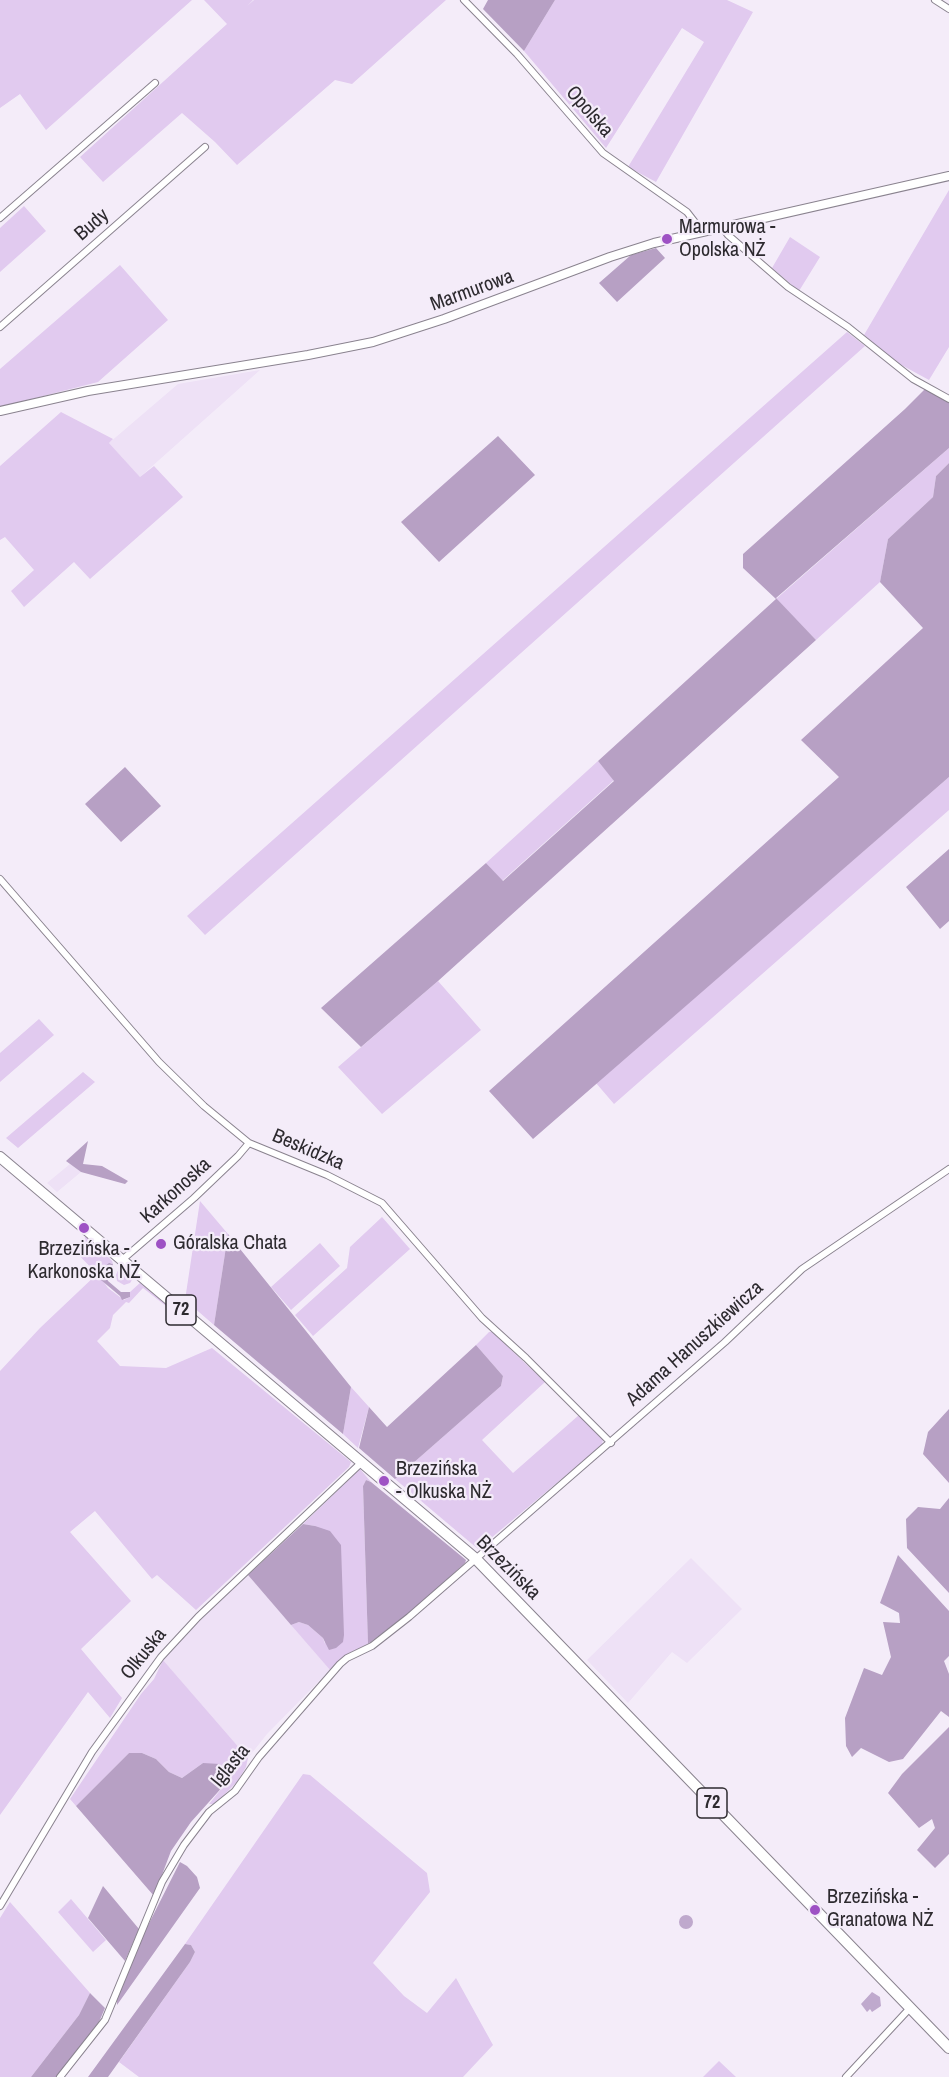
<!DOCTYPE html>
<meta charset="utf-8">
<style>
body{margin:0}
canvas{display:block;background:#f4ecf9}
</style>
<canvas width="949" height="2077"></canvas>
<script>
const c = document.querySelector('canvas').getContext('2d');
c.lineJoin = 'round';
function fillPath(path, color) {
  c.fillStyle = color;
  c.fill(path, 'evenodd');
}
function poly(rows) {
  const path = new Path2D();
  for (const r of rows) {
    if (r.length === 3) {
      path.moveTo(r[0] + r[2], r[1]);
      path.arc(r[0], r[1], r[2], 0, 2 * Math.PI);
      continue;
    }
    path.moveTo(r[0], r[1]);
    for (let i = 2; i < r.length; i += 2) path.lineTo(r[i], r[i + 1]);
  }
  return path;
}
function strokePath(path, color, width, dash) {
  c.strokeStyle = color;
  c.lineWidth = width;
  c.lineCap = dash ? 'butt' : 'round';
  c.setLineDash(dash || []);
  c.stroke(path);
}
function label(font, color, halo, rows, align = 'center') {
  c.font = font + ' "Archivo Narrow",sans-serif';
  c.lineWidth = 4.5;
  c.setLineDash([]);
  c.textBaseline = 'middle';
  c.strokeStyle = halo;
  c.fillStyle = color;
  for (const [text, x, y, turn = 0] of rows) {
    c.save();
    c.translate(x, y);
    c.rotate((+turn || 0) * Math.PI / 180);
    c.textAlign = isNaN(turn) ? turn : align;
    if (halo) c.strokeText(text, 0, 0);
    c.fillText(text, 0, 0);
    c.restore();
  }
}
const built = poly([
 [260,370,140,477,109,443,178,384],
 [70,1164,81,1172,57,1192,47,1183],
 [691,1558,742,1609,687,1663,672,1652,628,1703,587,1660],
 [248,1575,330,1670,267,1734,248,1758,163,1660,203,1614]
]);
const green = poly([
 [0,0,192,0,46,130,20,94,0,108],
 [204,0,253,0,247,6,254,0,446,0,352,84,335,80,237,165,215,142,182,113,103,182,80,157,227,24],
 [555,0,727,0,753,12,656,182,628,167,704,42,682,28,606,148,524,51],
 [949,190,949,347,929,380,896,362,864,335],
 [24,206,46,231,0,272,0,228],
 [790,237,820,257,799,291,772,268],
 [120,265,168,320,98,382,0,407,0,369],
 [847,332,865,346,214,927,205,935,187,916],
 [61,412,113,439,109,443,140,477,154,466,183,497,90,579,74,562,24,607,11,591,34,570,5,537,0,540,0,466],
 [949,448,949,463,936,476,933,497,888,539,880,582,816,640,776,599],
 [598,761,614,780,502,881,486,863],
 [949,777,949,810,614,1104,596,1083],
 [438,981,481,1030,382,1114,338,1067],
 [39,1019,54,1035,0,1082,0,1053],
 [83,1072,95,1082,18,1148,6,1138],
 [200,1201,228,1234,214,1325,185,1300],
 [382,1217,410,1249,313,1336,295,1315,347,1268,350,1247],
 [87,1235,112,1261,113,1264,111,1263,100,1277,108,1288,124,1300,130,1297,130,1292,141,1282,172,1308,171,1310,143,1288,129,1303,126,1302,113,1315,110,1328,97,1341,120,1366,166,1368,212,1348,351,1462,349,1467,196,1610,157,1575,152,1579,95,1511,70,1532,131,1601,81,1649,122,1698,110,1718,88,1692,0,1815,0,1371,40,1328,97,1274,74,1250],
 [320,1243,340,1266,291,1310,271,1287],
 [119,1268,132,1280,130,1283,124,1285,117,1281,116,1275],
 [489,1332,492,1332,545,1382,482,1440,513,1473,579,1415,603,1439,602,1445,478,1549,395,1479,501,1386,503,1376,476,1345],
 [351,1387,369,1407,358,1448,343,1434],
 [360,1469,371,1482,366,1480,363,1486,368,1644,349,1653,330,1670,291,1625,299,1622,308,1625,323,1638,325,1644,315,1526,303,1524],
 [163,1660,248,1758,246,1767,237,1782,215,1804,209,1804,226,1783,203,1763,182,1778,169,1772,156,1759,142,1753,129,1753,76,1806,70,1799,141,1694,154,1679],
 [303,1774,310,1775,427,1873,430,1892,373,1963,404,1996,427,2013,456,1978,493,2045,463,2077,139,2077,119,2062,190,1962,195,1952,191,1945,185,1944],
 [71,1899,106,1940,93,1952,58,1912],
 [10,1902,90,1993,79,2015,31,2077,0,2077,0,1918],
 [719,2061,736,2077,703,2077]
]);
const forest = poly([
 [488,0,555,0,524,51,483,9],
 [656,248,665,258,617,302,599,283,631,255],
 [925,389,949,403,949,448,776,598,816,640,438,981,361,1047,321,1008,486,863,503,881,614,781,598,761,776,599,743,568,743,554,905,409],
 [498,436,535,475,439,562,401,522],
 [949,463,949,777,533,1139,489,1091,839,777,801,740,923,628,880,582,888,539,933,497,936,476],
 [125,767,161,806,121,842,85,804],
 [949,849,949,921,940,929,906,887],
 [88,1141,83,1164,102,1166,128,1181,125,1184,81,1172,66,1161],
 [228,1234,351,1387,343,1434,214,1325],
 [109,1263,113,1264,108,1275,108,1281,121,1292,130,1292,130,1297,122,1300,120,1296,101,1280,100,1271],
 [476,1345,503,1376,501,1386,395,1479,359,1448,369,1407,387,1427],
 [949,1409,949,1483,923,1454,928,1432],
 [366,1480,371,1482,466,1560,465,1563,412,1611,368,1644,363,1486],
 [949,1498,949,1593,907,1548,906,1519,918,1507,940,1509],
 [303,1524,315,1526,330,1531,341,1545,344,1635,343,1642,336,1648,329,1650,323,1638,308,1625,299,1622,291,1625,248,1575],
 [898,1555,949,1611,949,1656,944,1661,949,1674,949,1717,941,1711,903,1759,889,1762,861,1748,852,1757,846,1746,845,1718,864,1668,882,1675,891,1657,883,1622,900,1623,899,1613,880,1603],
 [949,1727,949,1854,935,1868,917,1850,935,1828,932,1819,919,1828,888,1793,902,1774],
 [129,1753,142,1753,156,1759,169,1772,182,1778,203,1763,220,1764,226,1783,191,1822,171,1851,154,1896,76,1806],
 [180,1862,187,1866,197,1877,200,1888,117,2005,117,1996,134,1953],
 [103,1886,139,1929,125,1961,88,1918],
 [185,1944,191,1945,195,1952,190,1962,108,2077,88,2077],
 [90,1993,105,2008,99,2022,56,2077,31,2077,79,2015]
]);
const water = poly([
 [686,1922,7],
 [872,1992,880,1997,881,2006,872,2012,870,2009,867,2012,861,2004]
]);
const minor = poly([
 [464,0,517,54,603,153,687,212,701,230],
 [935,0,949,9],
 [0,218,155,83],
 [722,227,728,235,788,287,848,327,913,379,949,399],
 [0,327,205,147],
 [0,879,159,1062,204,1106,249,1143,327,1175,382,1203,482,1318,526,1358,611,1443],
 [122,1260,194,1198,238,1156,249,1143],
 [0,1906,92,1752,161,1657,198,1617,362,1462],
 [60,2077,105,2020,162,1882,184,1845,209,1812,235,1791,259,1757,340,1664,347,1658,372,1646,409,1617,725,1342,802,1269,949,1169],
 [846,2077,910,2008]
]);
const tertiary = poly([
 [0,411,88,391,308,355,373,342,444,319,610,257,654,243,949,176]
]);
const primary = poly([
 [0,1157,476,1559,949,2048]
]);
const markers = [
 [667,239,6,"#9e52c4"],
 [84,1228,6,"#9e52c4"],
 [161,1244,6,"#9e52c4"],
 [384,1481,6,"#9e52c4"],
 [815,1910,6,"#9e52c4"]
];
const shields = [
 [181,1310,30],
 [712,1803,30]
];
const shieldNames = [
 ["72",181,1310],
 ["72",712,1803]
];
const streetNames = [
 ["Opolska",589,112,49],
 ["Budy",92,225,-41],
 ["Marmurowa",472,291,-20],
 ["Beskidzka",308,1150,23],
 ["Karkonoska",176,1191,-42],
 ["Adama Hanuszkiewicza",695,1344,-42],
 ["Brzezińska",508,1568,45],
 ["Olkuska",144,1654,-51],
 ["Iglasta",231,1766,-51]
];
const poiNames = [
 ["Marmurowa -",679,228],
 ["Opolska NŻ",679,251],
 ["Góralska Chata",173,1244],
 ["Brzezińska -",84,1250,"center"],
 ["Karkonoska NŻ",84,1273,"center"],
 ["Brzezińska",396,1470],
 ["- Olkuska NŻ",396,1493],
 ["Brzezińska -",827,1898],
 ["Granatowa NŻ",827,1921]
];
fillPath(built, '#eee1f6');
fillPath(green, '#e1caef');
fillPath(forest, '#b7a0c4');
fillPath(water, '#bfa9cd');
strokePath(minor, '#8a838f', 8);
strokePath(tertiary, '#8a838f', 10);
strokePath(primary, '#8a838f', 12);
strokePath(minor, '#fff', 6);
strokePath(tertiary, '#fff', 8);
strokePath(primary, '#fff', 10);
for (const [x, y, r, color] of markers) {
  const dot = new Path2D();
  dot.arc(x, y, r, 0, 2 * Math.PI);
  c.fillStyle = color;
  c.fill(dot);
  strokePath(dot, '#f4ecf9', 2);
}
for (const [x, y, w] of shields) {
  const box = new Path2D();
  box.roundRect(x - w / 2, y - 15, w, 30, 4.5);
  c.fillStyle = '#f4ecf9';
  c.fill(box);
  strokePath(box, '#2d2a2f', 1.5);
}
label('bold 18px', '#2d2a2f', null, shieldNames);
label('20px', '#2d2a2f', '#f4ecf9', streetNames);
label('20px', '#2d2a2f', '#f4ecf9', poiNames, 'left');
</script>
